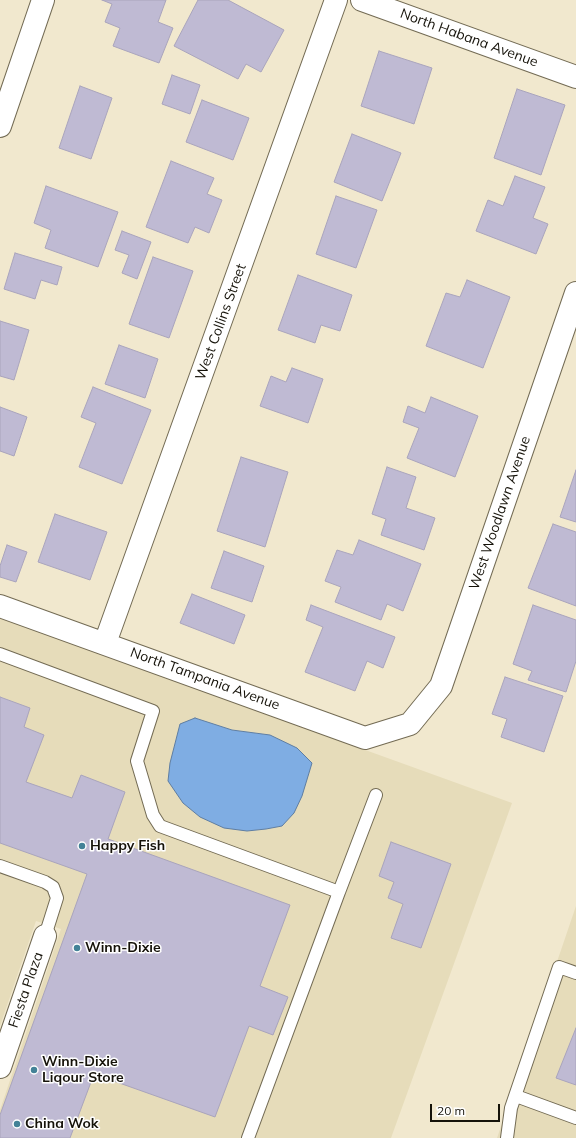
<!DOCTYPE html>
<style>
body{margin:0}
#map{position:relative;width:576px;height:1138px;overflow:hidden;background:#f1e8ce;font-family:Mulish,sans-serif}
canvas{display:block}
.scale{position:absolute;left:430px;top:1104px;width:70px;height:18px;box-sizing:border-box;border:2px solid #151209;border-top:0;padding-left:5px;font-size:12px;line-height:14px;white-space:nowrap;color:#151209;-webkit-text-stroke:3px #fff;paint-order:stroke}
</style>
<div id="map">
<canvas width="576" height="1138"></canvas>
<div class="scale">20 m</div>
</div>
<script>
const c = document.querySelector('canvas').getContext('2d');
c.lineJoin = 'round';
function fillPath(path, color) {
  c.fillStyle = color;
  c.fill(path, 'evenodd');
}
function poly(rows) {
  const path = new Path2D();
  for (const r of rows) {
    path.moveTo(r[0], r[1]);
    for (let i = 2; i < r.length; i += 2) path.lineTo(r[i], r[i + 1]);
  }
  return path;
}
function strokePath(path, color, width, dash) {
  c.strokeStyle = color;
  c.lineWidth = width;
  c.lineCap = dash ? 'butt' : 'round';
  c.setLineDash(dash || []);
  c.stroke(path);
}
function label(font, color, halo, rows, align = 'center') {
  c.font = font + ' Mulish,sans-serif';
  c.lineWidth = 3;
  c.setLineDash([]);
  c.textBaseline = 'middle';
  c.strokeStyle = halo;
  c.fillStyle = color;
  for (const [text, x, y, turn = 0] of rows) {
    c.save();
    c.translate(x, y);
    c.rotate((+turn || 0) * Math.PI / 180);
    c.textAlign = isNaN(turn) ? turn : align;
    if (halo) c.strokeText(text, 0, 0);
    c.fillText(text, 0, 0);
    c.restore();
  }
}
const built = poly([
 [0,618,512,803,391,1138,0,1138,0,1110,61,929,36,921,0,1026],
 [195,718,232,730,270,735,282,826,266,829,247,831],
 [576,906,576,1138,497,1138]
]);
const water = poly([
 [195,718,232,730,270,735,297,748,312,763,302,796,294,813,282,826,266,829,247,831,224,828,200,817,183,803,168,781,170,763,180,724,195,718]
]);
const building = poly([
 [102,0,166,0,158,22,173,28,159,63,113,46,120,28,105,22,112,4,102,0],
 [198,0,228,0,284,30,261,72,246,64,238,79,174,46,198,0],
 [379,51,432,68,414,124,361,106,379,51],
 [172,75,200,85,190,114,162,104,172,75],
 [80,86,112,98,91,159,59,148,80,86],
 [517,89,565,105,541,175,494,158,517,89],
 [202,100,249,118,233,160,186,142,202,100],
 [352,134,401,153,382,201,334,182,352,134],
 [171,161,214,178,207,194,222,200,209,233,195,227,188,243,146,227,171,161],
 [515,176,545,187,533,218,548,224,536,254,476,231,488,200,503,206,515,176],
 [46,186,118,212,98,267,45,248,51,230,34,223,46,186],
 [336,196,377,210,356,268,316,254,336,196],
 [122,231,151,242,137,279,122,273,129,255,115,250,122,231],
 [15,253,62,267,57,285,41,280,35,299,4,289,15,253],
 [153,257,193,271,169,338,129,324,153,257],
 [298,275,352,295,340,331,321,325,315,343,278,330,298,275],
 [467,280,510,297,483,368,426,346,446,293,460,297,467,280],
 [0,321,29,330,14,380,0,376,0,321],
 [119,345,158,359,145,398,105,384,119,345],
 [292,368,323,379,308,423,260,406,271,376,286,382,292,368],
 [93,387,151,410,122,484,79,467,96,423,81,417,93,387],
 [431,397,478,416,455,477,407,458,419,428,403,422,408,406,425,413,431,397],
 [0,407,27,417,14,456,0,451,0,407],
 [241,457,288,472,265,547,217,531,241,457],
 [387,467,416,477,406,508,435,518,424,550,381,535,386,519,372,514,387,467],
 [576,470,576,522,560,517,576,470],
 [55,514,107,532,90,580,38,562,55,514],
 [553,524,576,532,576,606,528,588,553,524],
 [359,540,421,564,403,611,387,604,381,620,335,602,341,587,325,581,337,550,353,555,359,540],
 [7,545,27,552,16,582,0,577,0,566,7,545],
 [224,551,264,566,252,602,211,588,224,551],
 [192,594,245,615,234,644,180,623,192,594],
 [311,605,395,637,383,668,367,661,355,691,305,672,323,627,306,620,311,605],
 [533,605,576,620,576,661,566,692,528,680,532,671,513,664,533,605],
 [505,677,563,696,544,752,501,737,507,719,492,714,505,677],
 [0,697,30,708,24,727,44,735,26,782,72,798,81,775,125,792,108,839,290,905,260,986,288,997,273,1035,249,1026,215,1117,94,1074,70,1138,0,1138,0,1115,87,874,0,843,0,697],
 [391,842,451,864,421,948,391,938,403,904,388,898,394,882,379,876,391,842],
 [576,1028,576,1085,556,1078,576,1028]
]);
const service = poly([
 [0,654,153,711,137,761,153,815,160,826,339,892,248,1138],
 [0,866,45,882,53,887,57,898,45,936],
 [339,892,376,795],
 [516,1096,576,1118],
 [507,1138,511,1108,559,967,576,973]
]);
const minor = poly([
 [0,126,43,0],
 [0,606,365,738,410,724,441,686,576,293],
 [105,643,336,0],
 [0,1067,45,936]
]);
const tertiary = poly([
 [362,0,576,77]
]);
const markers = [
 [82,846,4,"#438297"],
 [77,948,4,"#438297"],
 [34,1070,4,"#438297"],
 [17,1124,4,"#438297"]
];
const streetNames = [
 ["North Habana Avenue",469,38,20],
 ["West Collins Street",221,322,-70],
 ["West Woodlawn Avenue",500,513,-71],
 ["North Tampania Avenue",205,679,20],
 ["Fiesta Plaza",26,990,-71]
];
const poiNames = [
 ["Happy Fish",90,846],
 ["Winn-Dixie",85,948],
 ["Winn-Dixie",42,1062],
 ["Liqour Store",42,1078],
 ["China Wok",25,1124]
];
fillPath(built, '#e6dcba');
fillPath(water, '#7fade3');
strokePath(water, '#5f7ea2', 1);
fillPath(building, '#bfbad3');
strokePath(building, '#a9a4bc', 1);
strokePath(service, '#736b54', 14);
strokePath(minor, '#736b54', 24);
strokePath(tertiary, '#736b54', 24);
strokePath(service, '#fff', 12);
strokePath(minor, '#fff', 22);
strokePath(tertiary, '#fff', 22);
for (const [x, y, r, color] of markers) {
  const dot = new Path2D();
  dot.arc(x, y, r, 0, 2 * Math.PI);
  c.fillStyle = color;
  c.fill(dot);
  strokePath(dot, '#fff', 1.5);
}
label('14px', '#151209', '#fff', streetNames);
label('bold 14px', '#151209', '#fff', poiNames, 'left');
</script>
